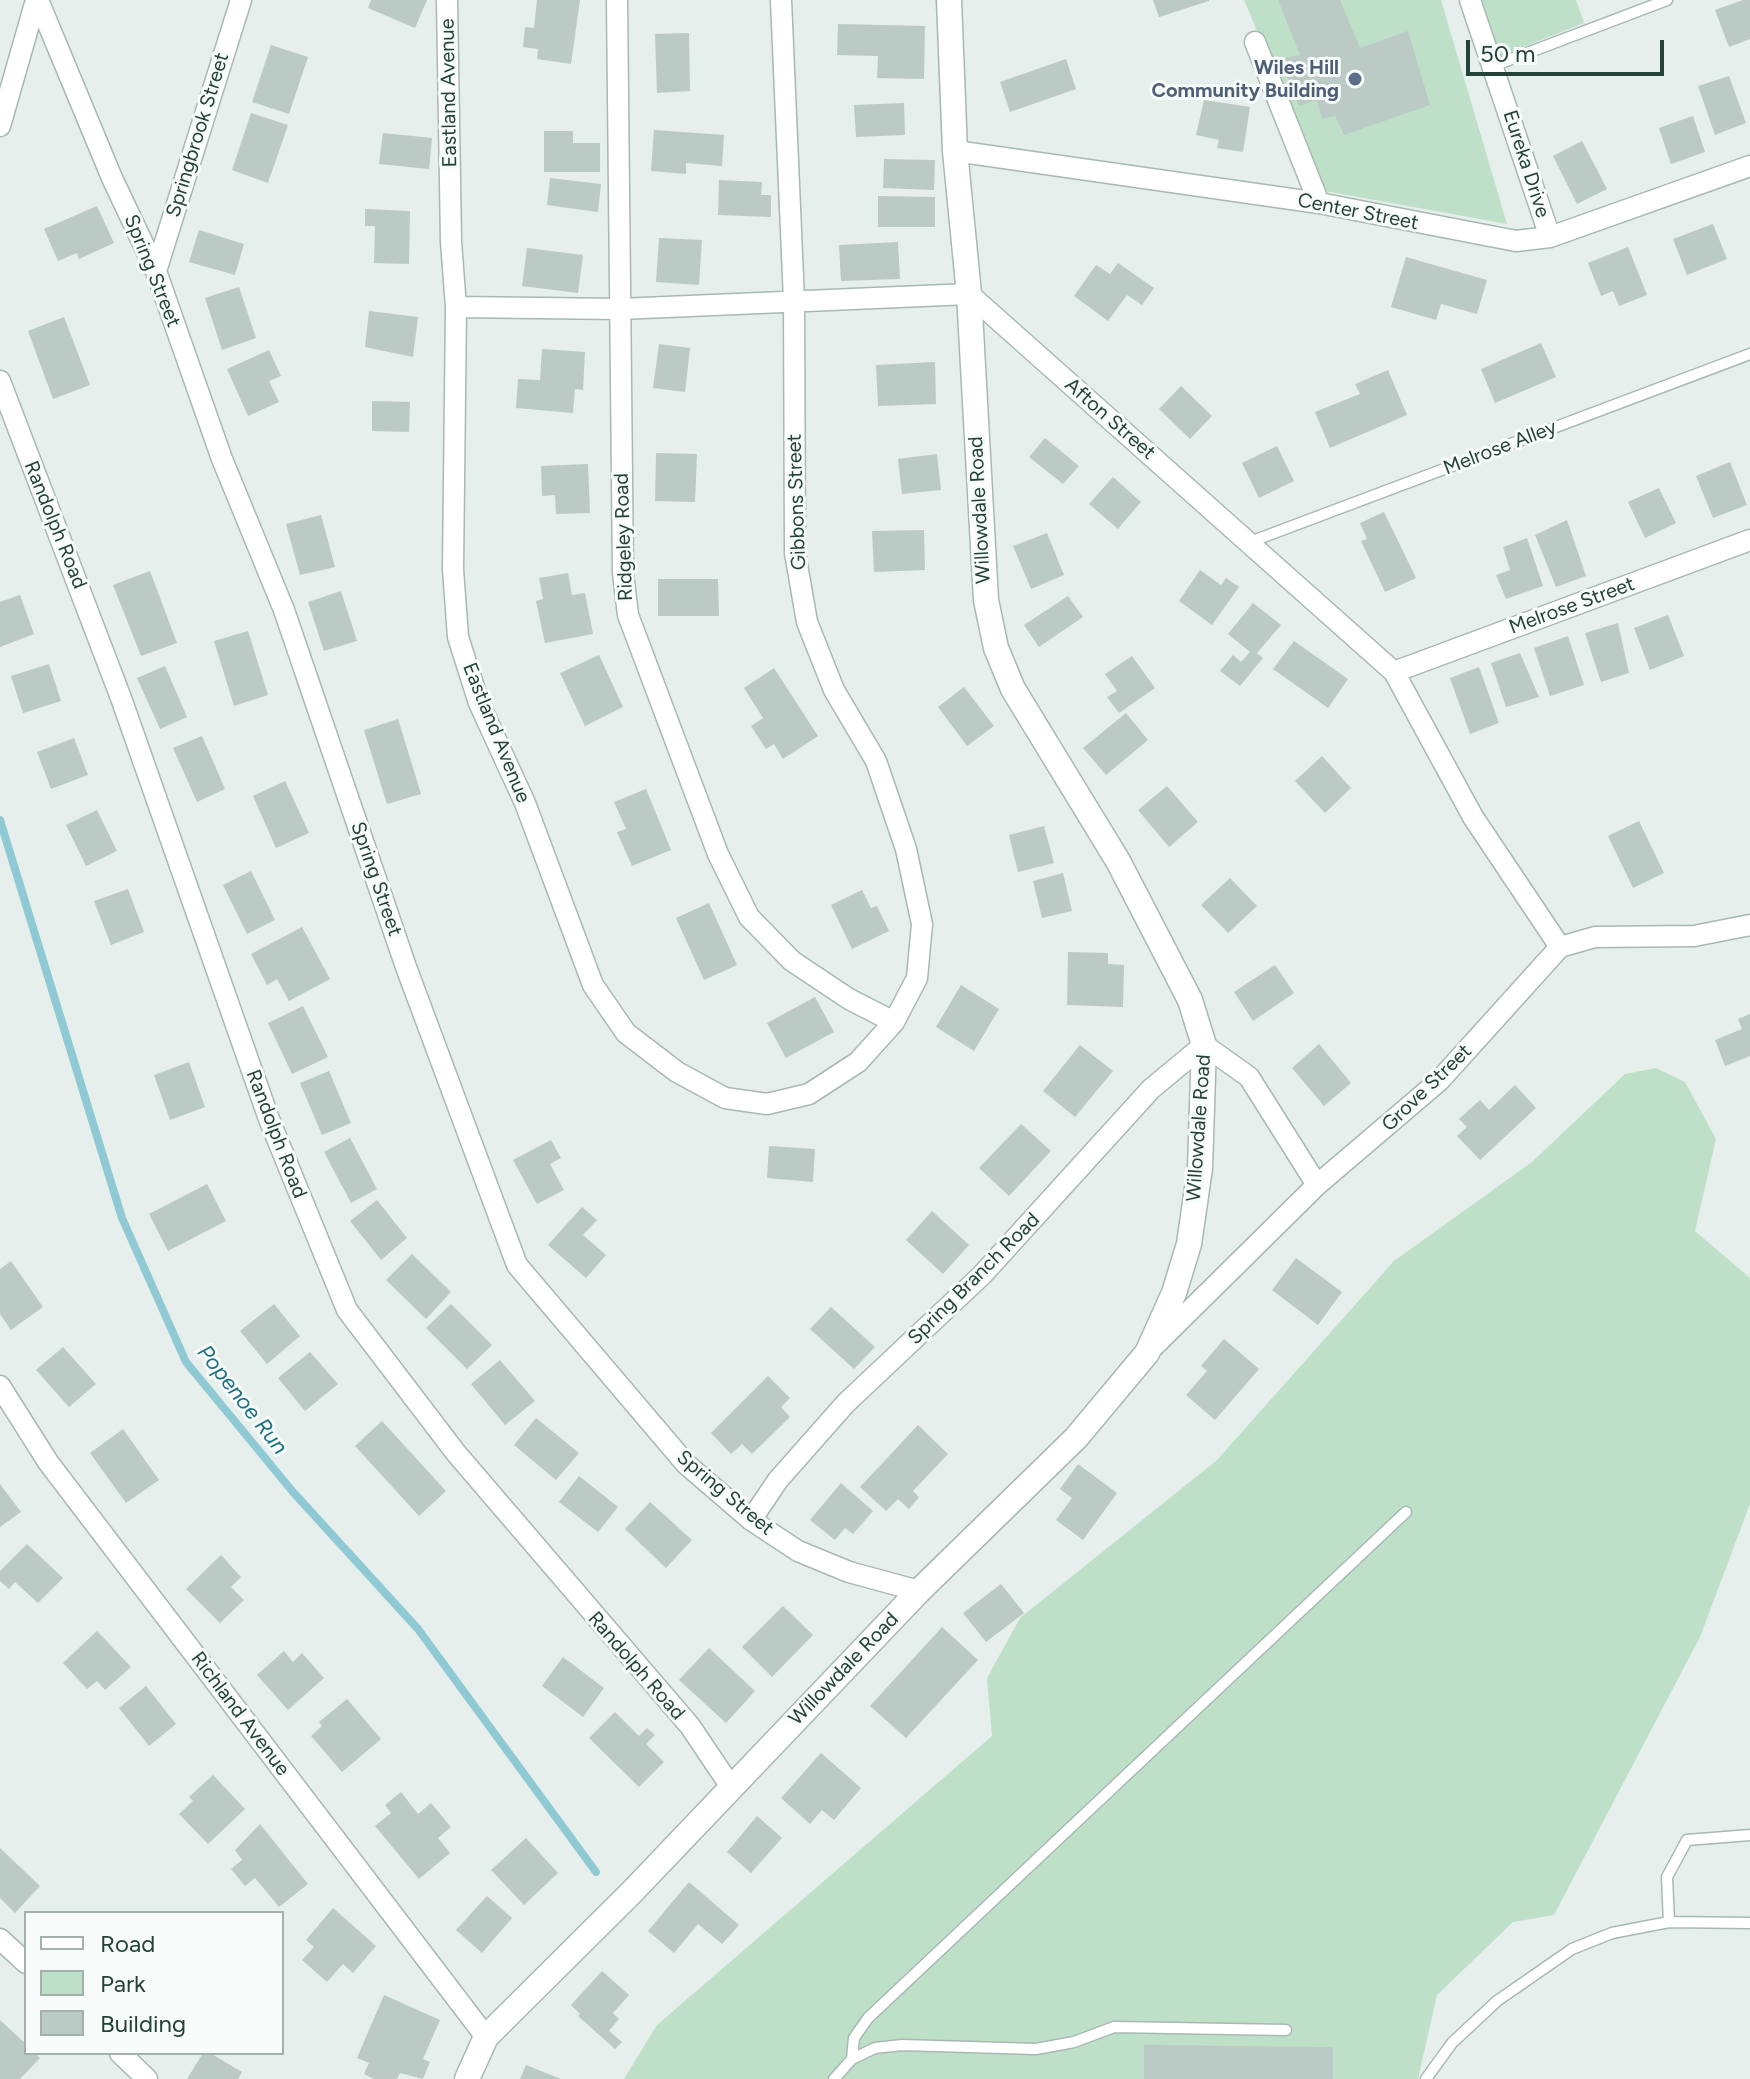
<!DOCTYPE html>
<style>
body{margin:0}
#map{position:relative;width:1750px;height:2079px;overflow:hidden;background:#e6efeb;font-family:Figtree,sans-serif}
canvas{display:block}
.legend{position:absolute;left:24px;top:1911px;width:260px;height:144px;box-sizing:border-box;background:#f7fbf9;border:2px solid #a3b1ad;margin:0;padding:10px 14px;list-style:none;font-size:24px;color:#24423a}
.legend li{display:flex;align-items:center;gap:16px;height:40px}
.legend b{width:40px;border:2px solid #a3b1ad}
.scale{position:absolute;left:1466px;top:40px;width:198px;height:36px;box-sizing:border-box;border:4px solid #24423a;border-top:0;padding-left:10px;font-size:24px;line-height:28px;white-space:nowrap;color:#24423a;-webkit-text-stroke:6px #f7fbf9;paint-order:stroke}
</style>
<div id="map">
<canvas width="1750" height="2079"></canvas>
<ul class="legend">
<li><b style="height:10px;background:#fff"></b>Road</li>
<li><b style="height:22px;background:#bfe0c8"></b>Park</li>
<li><b style="height:22px;background:#bbcac4"></b>Building</li>
</ul>
<div class="scale">50 m</div>
</div>
<script>
const c = document.querySelector('canvas').getContext('2d');
c.lineJoin = 'round';
function fillPath(path, color) {
  c.fillStyle = color;
  c.fill(path, 'evenodd');
}
function poly(rows) {
  const path = new Path2D();
  for (const r of rows) {
    path.moveTo(r[0], r[1]);
    for (let i = 2; i < r.length; i += 2) path.lineTo(r[i], r[i + 1]);
  }
  return path;
}
function strokePath(path, color, width, dash) {
  c.strokeStyle = color;
  c.lineWidth = width;
  c.lineCap = dash ? 'butt' : 'round';
  c.setLineDash(dash || []);
  c.stroke(path);
}
function label(font, color, halo, rows, align = 'center') {
  c.font = font + ' Figtree,sans-serif';
  c.lineWidth = 6;
  c.setLineDash([]);
  c.textBaseline = 'middle';
  c.strokeStyle = halo;
  c.fillStyle = color;
  for (const [text, x, y, turn = 0] of rows) {
    c.save();
    c.translate(x, y);
    c.rotate((+turn || 0) * Math.PI / 180);
    c.textAlign = isNaN(turn) ? turn : align;
    if (halo) c.strokeText(text, 0, 0);
    c.fillText(text, 0, 0);
    c.restore();
  }
}
const green = poly([
 [1244,0,1441,0,1507,224,1325,191],
 [1479,0,1576,0,1584,23,1498,57],
 [1656,1068,1685,1082,1716,1139,1695,1231,1750,1278,1750,1504,1700,1637,1554,1915,1513,1922,1437,1995,1418,2079,624,2079,657,2025,992,1736,987,1678,1020,1618,1217,1460,1394,1261,1532,1162,1625,1074]
]);
const stream = poly([
 [0,820,122,1218,186,1362,293,1492,418,1629,596,1872]
]);
const building = poly([
 [371,0,427,0,415,28,368,8],
 [537,0,580,0,571,64,537,59,538,49,523,47,525,27,534,28],
 [1153,0,1209,0,1209,1,1159,17],
 [1278,0,1340,0,1360,48,1408,31,1430,105,1344,135,1335,116,1322,119,1317,100,1299,106,1280,59,1300,55],
 [1743,0,1750,0,1750,39,1729,47,1715,10],
 [838,24,925,26,924,79,877,78,878,56,837,55],
 [689,33,690,91,657,93,655,34],
 [271,45,308,57,289,114,252,102],
 [1066,59,1076,89,1010,112,1000,82],
 [1729,76,1746,123,1715,135,1698,86],
 [1204,100,1250,107,1243,152,1217,148,1219,140,1196,135],
 [904,103,905,135,856,137,854,105],
 [251,113,288,125,268,183,232,170],
 [1693,116,1705,152,1671,164,1659,128],
 [654,130,724,135,722,166,686,163,686,174,651,171],
 [544,131,573,131,573,143,600,143,600,172,544,172],
 [383,133,432,138,429,169,379,164],
 [1582,141,1607,189,1577,204,1553,156],
 [884,159,935,160,934,190,883,188],
 [550,178,601,184,598,212,547,205],
 [719,180,762,182,761,195,771,195,771,217,718,215],
 [878,196,935,197,935,227,878,227],
 [97,206,114,243,79,259,77,253,58,261,44,229],
 [365,209,410,211,409,264,374,263,375,226,365,226],
 [1713,224,1727,259,1687,275,1673,239],
 [199,230,244,244,235,275,189,262],
 [659,238,702,240,699,285,656,282],
 [898,242,900,279,841,281,839,245],
 [1628,247,1647,295,1619,306,1613,291,1601,296,1588,263],
 [527,248,583,255,578,293,522,286],
 [1406,257,1487,280,1477,314,1441,304,1436,320,1391,307],
 [1118,263,1154,288,1142,305,1127,295,1108,321,1074,296,1096,265,1110,274],
 [239,287,256,338,222,350,205,298],
 [369,311,418,317,413,357,365,347],
 [64,317,90,385,53,399,28,331],
 [1541,343,1556,377,1495,403,1481,369],
 [659,344,690,348,685,392,653,388],
 [542,349,585,352,583,390,575,389,573,413,516,408,518,379,540,380],
 [269,350,281,376,269,381,279,402,248,416,227,369],
 [935,362,936,404,878,406,876,365],
 [1388,370,1407,415,1330,448,1315,412,1360,394,1355,384],
 [1181,386,1212,416,1190,439,1159,409],
 [372,401,410,402,409,432,372,431],
 [1045,438,1079,466,1063,484,1029,457],
 [1277,446,1294,481,1259,498,1242,463],
 [656,453,697,454,695,502,655,501],
 [937,454,941,490,902,494,898,459],
 [1730,462,1747,505,1713,518,1696,476],
 [588,464,590,513,556,514,555,495,542,496,541,466],
 [1113,477,1141,502,1118,529,1089,504],
 [1659,488,1676,523,1645,538,1628,502],
 [1384,512,1416,578,1385,592,1361,541,1367,539,1360,523],
 [321,515,335,567,300,575,286,524],
 [1567,520,1586,576,1556,587,1535,535],
 [924,530,925,570,874,572,872,531],
 [1047,533,1064,575,1031,589,1013,546],
 [1527,538,1543,586,1506,599,1496,575,1510,570,1503,547],
 [1200,570,1221,585,1226,578,1239,587,1212,625,1179,601],
 [150,571,177,643,141,656,113,585],
 [568,573,572,595,585,593,593,634,545,643,536,601,543,599,539,578],
 [658,579,718,579,719,616,658,616],
 [341,591,357,641,324,651,308,602],
 [20,595,34,634,0,647,0,602],
 [1068,596,1083,617,1039,647,1024,625],
 [1253,603,1281,625,1257,653,1263,658,1240,686,1220,671,1233,655,1241,662,1250,652,1228,634],
 [1668,615,1684,656,1650,670,1634,628],
 [1618,623,1629,673,1601,682,1585,633],
 [248,631,268,695,234,706,214,641],
 [1568,636,1584,685,1550,696,1534,648],
 [1294,641,1348,679,1328,708,1273,669],
 [1520,653,1539,697,1506,707,1491,663],
 [599,655,623,707,585,726,560,673],
 [1132,656,1155,688,1119,713,1107,697,1117,691,1105,674],
 [49,664,61,701,23,713,11,676],
 [165,666,187,717,160,729,137,678],
 [1479,667,1499,723,1470,734,1450,678],
 [774,668,818,736,783,759,774,744,766,749,751,726,763,718,744,688],
 [964,687,994,726,967,746,938,707],
 [1126,713,1148,740,1106,775,1083,748],
 [398,719,421,794,387,804,364,730],
 [202,736,225,789,197,802,173,748],
 [74,738,88,775,51,789,37,752],
 [1322,756,1351,788,1325,813,1295,781],
 [285,781,309,833,276,848,253,796],
 [1167,786,1198,822,1169,847,1138,810],
 [646,789,671,850,632,866,617,832,626,829,614,802],
 [97,810,117,851,86,866,66,825],
 [1639,821,1664,873,1633,888,1608,836],
 [1044,826,1054,863,1018,872,1009,835],
 [251,871,275,920,247,934,223,885],
 [1063,873,1072,911,1042,918,1033,881],
 [1230,878,1257,906,1228,933,1201,905],
 [128,889,144,932,111,945,94,901],
 [862,890,871,908,877,906,889,931,852,949,831,905],
 [709,903,737,965,704,980,676,918],
 [302,927,330,979,289,1001,277,979,267,985,251,954],
 [1068,952,1108,953,1108,964,1124,965,1123,1007,1067,1005],
 [1275,965,1294,993,1253,1021,1234,992],
 [961,985,999,1009,974,1051,936,1027],
 [815,997,834,1032,786,1058,767,1023],
 [303,1006,328,1057,292,1074,268,1023],
 [1750,1014,1750,1056,1725,1066,1715,1040,1742,1029,1738,1019],
 [1319,1044,1351,1083,1324,1106,1292,1068],
 [1080,1045,1113,1071,1075,1117,1043,1091],
 [189,1062,205,1107,170,1120,154,1075],
 [329,1071,351,1123,322,1135,300,1083],
 [1515,1085,1536,1108,1480,1160,1457,1136,1467,1127,1459,1119,1480,1100,1489,1110],
 [1021,1124,1051,1151,1009,1196,979,1168],
 [350,1138,377,1189,351,1203,324,1152],
 [551,1140,561,1158,550,1164,564,1190,537,1204,513,1160],
 [769,1146,815,1149,813,1182,767,1178],
 [207,1184,226,1221,168,1251,149,1214],
 [377,1200,407,1238,381,1260,350,1221],
 [582,1207,597,1220,583,1235,606,1255,586,1278,548,1245],
 [932,1211,969,1245,943,1274,906,1240],
 [412,1254,451,1292,426,1319,386,1280],
 [1296,1258,1342,1292,1318,1325,1272,1290],
 [11,1261,43,1307,11,1330,0,1314,0,1269],
 [274,1304,300,1336,267,1364,240,1331],
 [451,1304,492,1345,467,1369,426,1328],
 [831,1307,875,1347,854,1369,810,1329],
 [1224,1339,1259,1369,1215,1420,1186,1395,1207,1371,1201,1366],
 [63,1347,96,1384,69,1407,36,1370],
 [310,1352,338,1384,305,1411,278,1378],
 [500,1360,535,1401,505,1425,471,1384],
 [768,1376,790,1398,781,1407,790,1417,752,1454,742,1444,731,1454,711,1433],
 [536,1418,579,1453,556,1480,514,1445],
 [382,1421,446,1491,419,1516,355,1446],
 [918,1425,948,1454,913,1491,919,1497,909,1509,898,1499,886,1511,860,1487],
 [123,1429,159,1480,126,1503,90,1453],
 [1078,1464,1117,1493,1083,1540,1056,1520,1072,1498,1060,1489],
 [579,1476,618,1507,598,1532,559,1502],
 [841,1483,873,1511,853,1534,845,1528,835,1540,810,1520],
 [0,1484,21,1512,0,1527],
 [650,1502,692,1540,666,1568,625,1529],
 [27,1544,63,1578,38,1603,15,1582,9,1589,0,1581,0,1571],
 [221,1555,241,1577,231,1587,244,1600,220,1623,186,1589],
 [1001,1584,1024,1613,986,1642,963,1613],
 [783,1606,813,1635,772,1677,742,1647],
 [942,1627,978,1660,906,1738,870,1706],
 [97,1631,131,1667,105,1690,97,1681,87,1689,63,1663],
 [709,1648,755,1691,726,1723,679,1680],
 [284,1651,293,1662,302,1653,324,1678,288,1710,257,1675],
 [563,1657,604,1688,583,1717,542,1686],
 [146,1686,176,1724,149,1746,119,1708],
 [347,1699,381,1739,342,1772,311,1736,322,1726,319,1722],
 [615,1712,639,1736,647,1728,655,1735,646,1744,664,1762,639,1787,589,1738],
 [821,1753,861,1788,834,1820,822,1810,810,1824,781,1798],
 [213,1775,245,1809,208,1844,179,1814,193,1801,189,1797],
 [401,1792,418,1814,431,1803,451,1827,438,1838,450,1853,419,1879,375,1826,391,1813,385,1805],
 [757,1816,782,1838,751,1873,727,1852],
 [260,1824,308,1884,279,1907,255,1878,245,1886,231,1869,242,1860,235,1850],
 [526,1838,558,1873,524,1905,491,1870],
 [0,1848,40,1886,15,1913,0,1898],
 [689,1882,739,1925,722,1944,698,1924,674,1953,648,1931],
 [487,1896,512,1918,482,1953,456,1930],
 [333,1908,376,1946,353,1973,343,1964,327,1982,302,1960,314,1947,306,1940],
 [602,1971,629,1995,613,2013,619,2019,609,2031,622,2042,615,2049,578,2016,580,2014,571,2005],
 [384,1995,440,2020,423,2059,430,2062,423,2079,400,2073,397,2079,374,2079,364,2074,369,2063,357,2058],
 [0,2020,26,2044,26,2053,35,2053,40,2058,20,2079,0,2079],
 [1144,2045,1333,2047,1333,2079,1144,2079],
 [203,2053,210,2053,242,2072,238,2079,187,2079],
 [526,2065,561,2079,520,2079]
]);
const service = poly([
 [1493,66,1667,0],
 [1250,542,1750,354],
 [1669,1922,1667,1877,1687,1840,1750,1835],
 [852,2059,854,2038,868,2018,1406,1512],
 [834,2079,852,2059,875,2048,902,2045,1036,2049,1074,2042,1114,2027,1286,2030],
 [1426,2079,1452,2043,1497,2001,1572,1949,1612,1933,1669,1922,1750,1923]
]);
const minor = poly([
 [38,0,112,178,156,271,222,459,284,610,406,967,517,1265,686,1464,751,1520,798,1551,849,1572,919,1591],
 [447,0,451,242,456,307,453,569,458,637,479,703,525,803,593,985,626,1033,677,1072,725,1098,767,1104,809,1094,858,1062,894,1022,917,978,922,924,906,849,876,761,834,690,807,622,795,553,794,300,781,0],
 [617,0,623,573,628,615,718,854,749,917,792,961,849,999,894,1022],
 [1470,0,1550,237],
 [1255,42,1319,203],
 [0,126,36,0],
 [955,151,1319,203,1516,241,1550,237,1750,166],
 [156,271,241,0],
 [456,307,620,309,969,294,1394,672,1473,817,1560,947],
 [0,381,121,698,269,1119,347,1310,456,1453,690,1726,731,1787],
 [1394,672,1750,540],
 [1152,1348,1317,1185,1439,1081,1560,947,1595,937,1694,936,1750,925],
 [0,1386,48,1462,486,2037],
 [751,1520,778,1480,846,1403,982,1275,1151,1089,1204,1045,1249,1077,1317,1185],
 [0,1939,26,1963],
 [120,2053,147,2079]
]);
const tertiary = poly([
 [467,2079,486,2037,631,1893,919,1591,1076,1438,1147,1353,1174,1293,1189,1244,1200,1168,1204,1045,1190,1000,1118,861,1013,689,996,648,986,600,969,294,955,151,949,0]
]);
const markers = [
 [1355,79,8,"#5c6f8a"]
];
const serviceNames = [
 ["Wiles Hill",1339,68],
 ["Community Building",1339,91]
];
const streetNames = [
 ["Eastland Avenue",449,93,-91],
 ["Springbrook Street",198,135,-73],
 ["Eureka Drive",1526,164,72],
 ["Center Street",1358,212,11],
 ["Spring Street",152,271,68],
 ["Afton Street",1110,419,41],
 ["Melrose Alley",1500,448,-21],
 ["Gibbons Street",797,502,-92],
 ["Willowdale Road",980,510,-93],
 ["Randolph Road",55,525,68],
 ["Ridgeley Road",624,537,-92],
 ["Melrose Street",1572,606,-20],
 ["Eastland Avenue",496,733,68],
 ["Spring Street",376,879,71],
 ["Grove Street",1427,1088,-44],
 ["Willowdale Road",1199,1128,-86],
 ["Randolph Road",276,1134,69],
 ["Spring Branch Road",974,1279,-45],
 ["Spring Street",725,1493,40],
 ["Randolph Road",636,1666,49],
 ["Willowdale Road",844,1669,-46],
 ["Richland Avenue",240,1714,53]
];
const waterNames = [
 ["Popenoe Run",242,1400,52]
];
fillPath(green, '#bfe0c8');
strokePath(stream, '#8ec9d4', 8);
fillPath(building, '#bbcac4');
strokePath(service, '#a8b8b2', 13);
strokePath(minor, '#a8b8b2', 23);
strokePath(tertiary, '#a8b8b2', 27);
strokePath(service, '#fff', 10);
strokePath(minor, '#fff', 20);
strokePath(tertiary, '#fff', 24);
for (const [x, y, r, color] of markers) {
  const dot = new Path2D();
  dot.arc(x, y, r, 0, 2 * Math.PI);
  c.fillStyle = color;
  c.fill(dot);
  strokePath(dot, '#f7fbf9', 3);
}
label('bold 20px', '#4e5e75', '#f7fbf9', serviceNames, 'right');
label('20px', '#24423a', '#f7fbf9', streetNames);
label('italic 22px', '#1c6f80', '#f7fbf9', waterNames);
</script>
